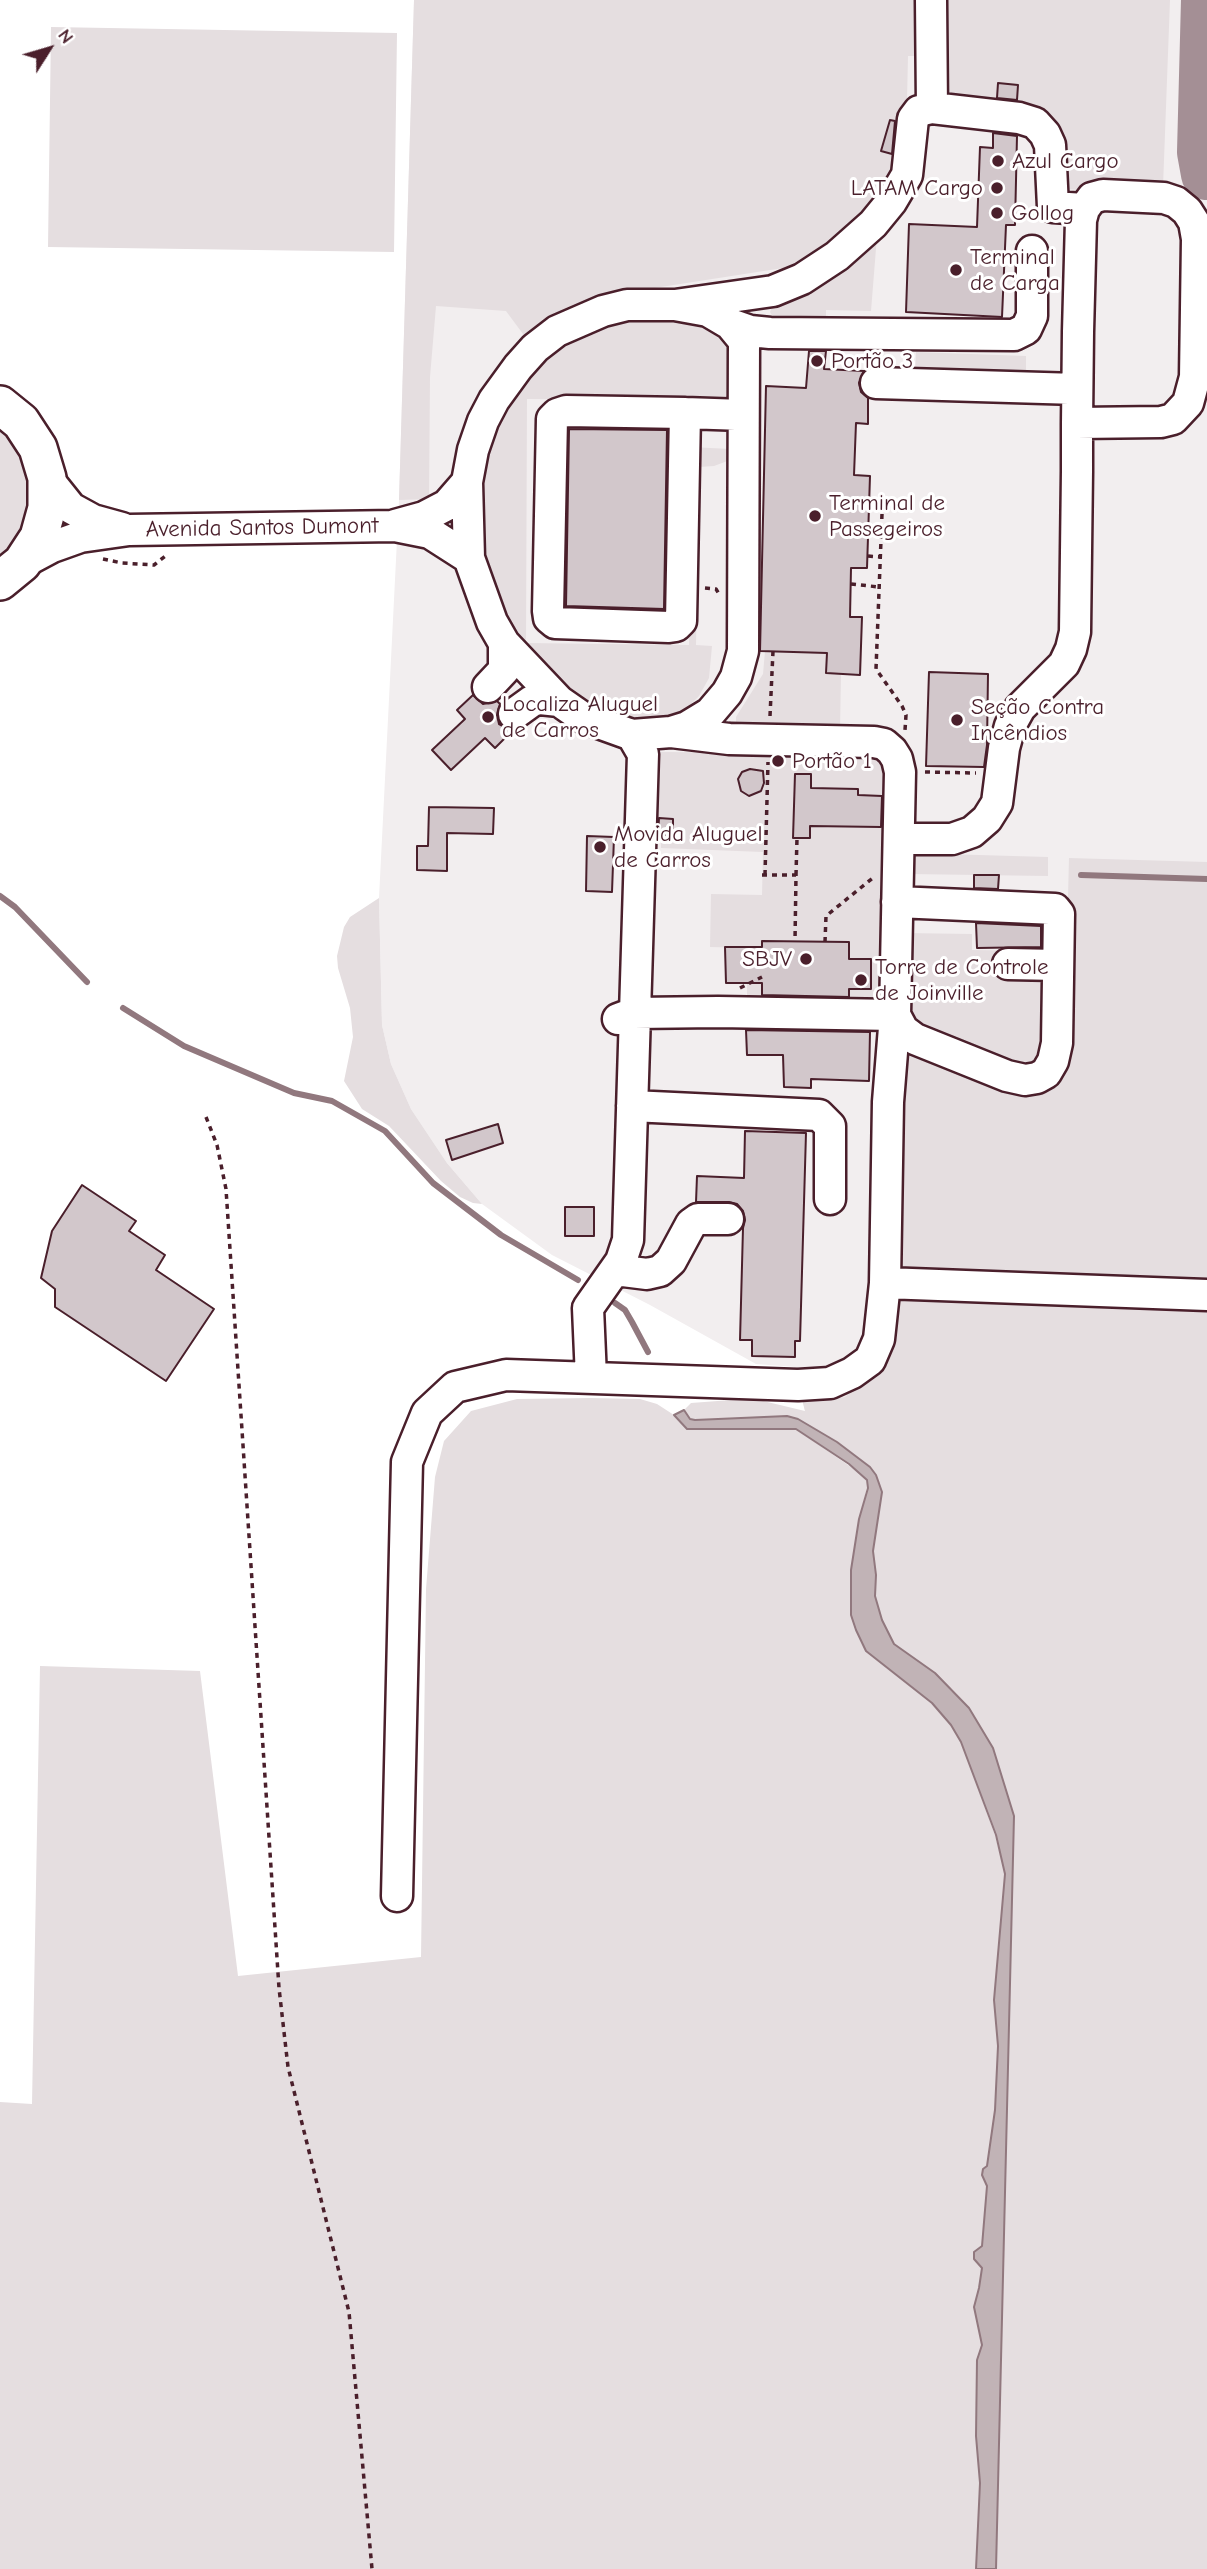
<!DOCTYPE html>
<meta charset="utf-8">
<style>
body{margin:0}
#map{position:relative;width:1207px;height:2569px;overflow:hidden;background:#fff;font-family:"Comic Neue",sans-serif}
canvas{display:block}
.north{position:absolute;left:14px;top:14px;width:70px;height:70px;-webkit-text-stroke:5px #fff;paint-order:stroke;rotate:53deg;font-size:19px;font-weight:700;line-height:28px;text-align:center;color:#4a1f2b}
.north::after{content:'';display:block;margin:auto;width:24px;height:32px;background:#4a1f2b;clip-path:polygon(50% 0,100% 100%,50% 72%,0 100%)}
</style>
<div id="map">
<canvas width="1207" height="2569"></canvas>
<div class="north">N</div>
</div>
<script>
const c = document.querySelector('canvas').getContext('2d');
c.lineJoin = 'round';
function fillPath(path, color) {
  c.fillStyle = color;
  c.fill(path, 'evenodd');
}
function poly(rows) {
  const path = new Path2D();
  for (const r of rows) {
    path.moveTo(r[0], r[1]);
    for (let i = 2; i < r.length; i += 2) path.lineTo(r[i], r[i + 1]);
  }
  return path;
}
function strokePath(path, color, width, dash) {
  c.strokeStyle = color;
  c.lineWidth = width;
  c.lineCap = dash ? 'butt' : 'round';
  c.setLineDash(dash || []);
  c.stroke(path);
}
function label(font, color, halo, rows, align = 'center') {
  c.font = font + ' "Comic Neue",sans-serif';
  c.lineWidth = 6;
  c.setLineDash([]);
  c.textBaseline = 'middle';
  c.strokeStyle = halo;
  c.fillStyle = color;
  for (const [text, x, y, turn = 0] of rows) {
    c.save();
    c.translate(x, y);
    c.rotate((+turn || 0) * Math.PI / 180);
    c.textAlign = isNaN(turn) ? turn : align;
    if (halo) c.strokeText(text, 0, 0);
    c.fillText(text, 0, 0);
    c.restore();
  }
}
const built = poly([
 [414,0,1207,0,1207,2569,922,1476,805,1411,794,1367,756,1364,650,1305,552,1255,482,1204,447,1163,411,1109,391,1064,382,1025,379,898,399,500]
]);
const green = poly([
 [414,0,917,0,917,56,908,56,907,100,916,100,906,125,890,120,881,151,898,156,872,198,846,230,817,252,783,268,603,296,526,338,506,311,436,306,430,377,429,499,399,500],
 [937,0,1170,0,1163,187,1093,191,1067,189,1016,113,1017,85,998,84,996,112,938,104],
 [51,27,397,33,394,252,48,247],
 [877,236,871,311,826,310,826,323,773,317,770,312,772,307],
 [665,317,710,325,727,341,730,351,730,400,527,399,526,643,689,645,691,447,730,449,730,460,714,466,699,467,696,645,712,646,709,678,699,696,684,711,678,715,658,721,612,715,572,698,512,634,483,564,479,474,497,418,540,360,583,335,621,320],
 [916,352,1026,356,1026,379,915,376],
 [0,423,19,444,33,480,30,519,11,553,0,561],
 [765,651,827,653,826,673,841,674,840,730,736,725,736,717,763,674],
 [657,752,855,753,883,760,888,780,877,1002,747,1010,747,948,710,947,711,894,762,895,763,852,661,848,661,835,673,835,673,819,656,818],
 [762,941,849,942,849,1002,762,1001],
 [909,853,1048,857,1048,876,909,874],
 [1069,858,1207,862,1207,1279,893,1267,904,1051,1009,1082,1064,1051],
 [379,898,382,1025,391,1064,411,1109,447,1163,482,1204,473,1203,460,1197,441,1181,389,1126,362,1109,344,1081,353,1037,350,1008,338,968,337,956,344,927,350,917],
 [904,933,972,934,972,950,1048,951,1047,1052,1033,1071,920,1034,907,1013],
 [894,1299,1207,1310,1207,2569,996,2569,1014,1815,993,1748,894,1644,882,1620,875,1596,876,1575,873,1551,882,1492,876,1475,870,1467,838,1442,798,1419,787,1416,695,1420,690,1419,684,1410,691,1403,731,1400,759,1400,805,1411,802,1399,834,1399,845,1397,875,1373],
 [590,1398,640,1399,657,1404,674,1415,687,1429,796,1429,864,1476,868,1484,859,1519,851,1570,860,1640,866,1651,932,1703,951,1725,961,1742,995,1835,1005,1874,994,2000,998,2046,995,2110,985,2180,987,2185,982,2246,974,2252,974,2259,982,2268,979,2288,974,2307,982,2345,977,2360,976,2436,980,2487,976,2569,0,2569,0,2102,32,2104,40,1666,200,1671,238,1976,421,1957,426,1589,435,1477,444,1441,471,1411,517,1399]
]);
const water = poly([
 [684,1410,690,1419,695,1420,787,1416,798,1419,837,1442,870,1467,876,1475,882,1492,873,1551,876,1575,875,1596,882,1620,894,1644,935,1673,969,1708,993,1748,1014,1816,996,2569,976,2569,980,2483,976,2436,977,2360,982,2345,974,2307,979,2288,982,2268,974,2259,974,2252,982,2246,987,2186,982,2175,983,2169,987,2166,995,2110,998,2046,994,2000,1005,1874,996,1835,961,1742,951,1725,932,1703,866,1651,856,1630,851,1615,851,1570,859,1519,868,1488,867,1480,849,1464,796,1429,687,1429,674,1415,684,1410]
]);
const stream = poly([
 [1081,875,1207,879],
 [0,896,15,907,87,982],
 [123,1008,184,1046,294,1093,332,1101,385,1131,433,1183,501,1235,578,1280],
 [615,1303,625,1310,632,1322,648,1352]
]);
const taxiway = poly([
 [1207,0,1203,152,1207,174]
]);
const building = poly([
 [998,83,1018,85,1017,100,997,98,998,83],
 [890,120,895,121,892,154,881,151,890,120],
 [993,133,1017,136,1015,225,1006,225,1002,317,906,312,909,224,977,227,980,147,993,148,993,133],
 [809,351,826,351,824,369,864,371,859,383,861,392,868,398,868,424,856,423,854,475,870,476,867,568,851,568,850,617,862,617,860,675,826,673,827,653,760,651,766,386,806,388,809,351],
 [569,429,667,430,664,609,566,606,569,429],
 [929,672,988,674,987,745,984,767,926,766,929,672],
 [473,695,483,704,497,701,500,704,497,715,499,724,512,731,495,748,485,738,451,770,432,750,465,719,457,710,473,695],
 [750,769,763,771,764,783,761,791,749,796,741,791,738,779,742,772,750,769],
 [795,774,811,774,811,788,858,789,858,795,882,796,881,827,810,826,810,838,793,838,795,774],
 [429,807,494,808,493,834,447,833,447,871,417,870,417,846,428,846,429,807],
 [659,818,673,819,673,835,658,835,659,818],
 [587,836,614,837,612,892,586,891,587,836],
 [974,875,999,875,998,889,974,888,974,875],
 [976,923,1041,926,1041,947,977,948,976,923],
 [762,941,849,942,849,959,871,959,871,989,849,989,849,997,762,995,762,983,726,983,725,947,762,947,762,941],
 [746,1030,870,1032,869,1081,811,1079,811,1088,784,1087,783,1055,747,1055,746,1030],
 [498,1124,503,1143,452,1160,446,1140,498,1124],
 [745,1131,806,1133,800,1341,795,1341,795,1357,752,1356,752,1340,740,1340,743,1228,745,1220,743,1211,737,1204,729,1202,696,1202,697,1176,744,1178,745,1131],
 [82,1185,136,1221,129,1231,165,1255,156,1270,214,1309,166,1381,55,1307,55,1289,41,1278,52,1231,82,1185],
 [565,1207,594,1207,594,1236,565,1236,565,1207]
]);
const path = poly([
 [882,514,876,669,902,706,906,715,905,730],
 [868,556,880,557],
 [103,559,122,563,154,565,168,554],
 [851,584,879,587],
 [705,588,716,589,719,594],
 [770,716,773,651],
 [925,772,976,773],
 [762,875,796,875,795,941],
 [765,875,768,762],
 [796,875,797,838],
 [825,942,826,916,874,877],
 [740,988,762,977],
 [206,1117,217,1145,226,1189,279,1988,288,2067,349,2312,372,2569]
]);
const minor = poly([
 [932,108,1019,118,1035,123,1045,134,1050,145,1053,207,1084,209],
 [675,305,708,311,730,324,744,341,743,651,736,677,727,693,710,713,687,727,671,732,632,735,582,717,559,701,504,643,492,622,469,558,467,482,473,450,483,421,494,400,518,367,535,348,557,331,603,311,627,305,675,305,773,291,802,279,837,256,873,224,891,202,907,175,913,119,919,111,932,108,931,0],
 [730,324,750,331,770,333,1014,335,1026,329,1032,316,1032,251],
 [876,383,1077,389],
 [685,413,681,621,676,626,669,627,555,623,549,618,548,611,552,419,557,414,566,411,685,413,743,415],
 [47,478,71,508,93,520,122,528],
 [395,525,424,517,447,505,467,482],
 [22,563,52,547,80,537,129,530,395,526,430,533,469,558],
 [488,687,504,670,504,643],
 [514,714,532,701,540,699,559,701],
 [899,839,952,839,972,832,987,819,997,803,1004,748,1010,726,1020,708,1064,664,1071,649,1075,632,1077,471,1077,423,1078,332,1081,220,1084,209,1092,198,1103,195,1164,198,1176,202,1187,211,1194,222,1197,239,1195,377,1188,403,1173,419,1161,422,1077,423],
 [1008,964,1057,965],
 [895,1015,903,1030,915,1039,1007,1076,1025,1080,1037,1078,1046,1073,1053,1061,1057,1043,1059,914,1055,909,897,902],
 [618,1019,634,1013,718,1012,895,1015],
 [632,1106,819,1115,830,1126,830,1199],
 [615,1270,647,1274,660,1271,671,1261,691,1224,698,1219,728,1219],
 [885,1283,1207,1295],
 [591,1378,588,1308,621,1261,628,1240,643,754,632,735],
 [397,1896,407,1462,427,1413,455,1387,506,1375,798,1385,830,1383,852,1373,870,1360,879,1339,885,1283,888,1102,895,1015,900,772,897,759,892,751,884,744,874,742,729,739,671,732]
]);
const major = poly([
 [0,405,21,422,38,448,47,478,47,508,39,537,22,563,0,581]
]);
const markers = [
 [998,161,7,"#4a1f2b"],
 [997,188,7,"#4a1f2b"],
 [997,213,7,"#4a1f2b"],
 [956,270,7,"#4a1f2b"],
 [817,361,7,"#4a1f2b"],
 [815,516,7,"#4a1f2b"],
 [488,717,7,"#4a1f2b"],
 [957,720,7,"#4a1f2b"],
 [778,761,7,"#4a1f2b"],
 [600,847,7,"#4a1f2b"],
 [806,959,7,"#4a1f2b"],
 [861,980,7,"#4a1f2b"]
];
const poiNames = [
 ["Azul Cargo",1012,161],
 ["LATAM Cargo",983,188,"right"],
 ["Gollog",1011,213],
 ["Terminal",970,257],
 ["de Carga",970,283],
 ["Portão 3",831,361],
 ["Terminal de",829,503],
 ["Passegeiros",829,529],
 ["Localiza Aluguel",502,704],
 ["de Carros",502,730],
 ["Seção Contra",971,707],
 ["Incêndios",971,733],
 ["Portão 1",792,761],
 ["Movida Aluguel",614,834],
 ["de Carros",614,860],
 ["SBJV",792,959,"right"],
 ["Torre de Controle",875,967],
 ["de Joinville",875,993]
];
const streetNames = [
 ["Avenida Santos Dumont",262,528,-1]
];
fillPath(built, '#f2eeef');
fillPath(green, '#e5dee0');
fillPath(water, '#c1b3b6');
strokePath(water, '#91787e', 2);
strokePath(stream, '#91787e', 6);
strokePath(taxiway, '#a48f95', 52);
fillPath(building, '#d2c7cb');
strokePath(building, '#4a1f2b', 2);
strokePath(minor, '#4a1f2b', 35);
strokePath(major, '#4a1f2b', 42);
strokePath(path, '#4a1f2b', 3.5, [5, 5]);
strokePath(minor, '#fff', 30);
strokePath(major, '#fff', 37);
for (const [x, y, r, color] of markers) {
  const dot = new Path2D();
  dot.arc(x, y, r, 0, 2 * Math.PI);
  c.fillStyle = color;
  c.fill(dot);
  strokePath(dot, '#fff', 2.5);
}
label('23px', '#4a1f2b', '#fff', poiNames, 'left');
label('23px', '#4a1f2b', '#fff', streetNames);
</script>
